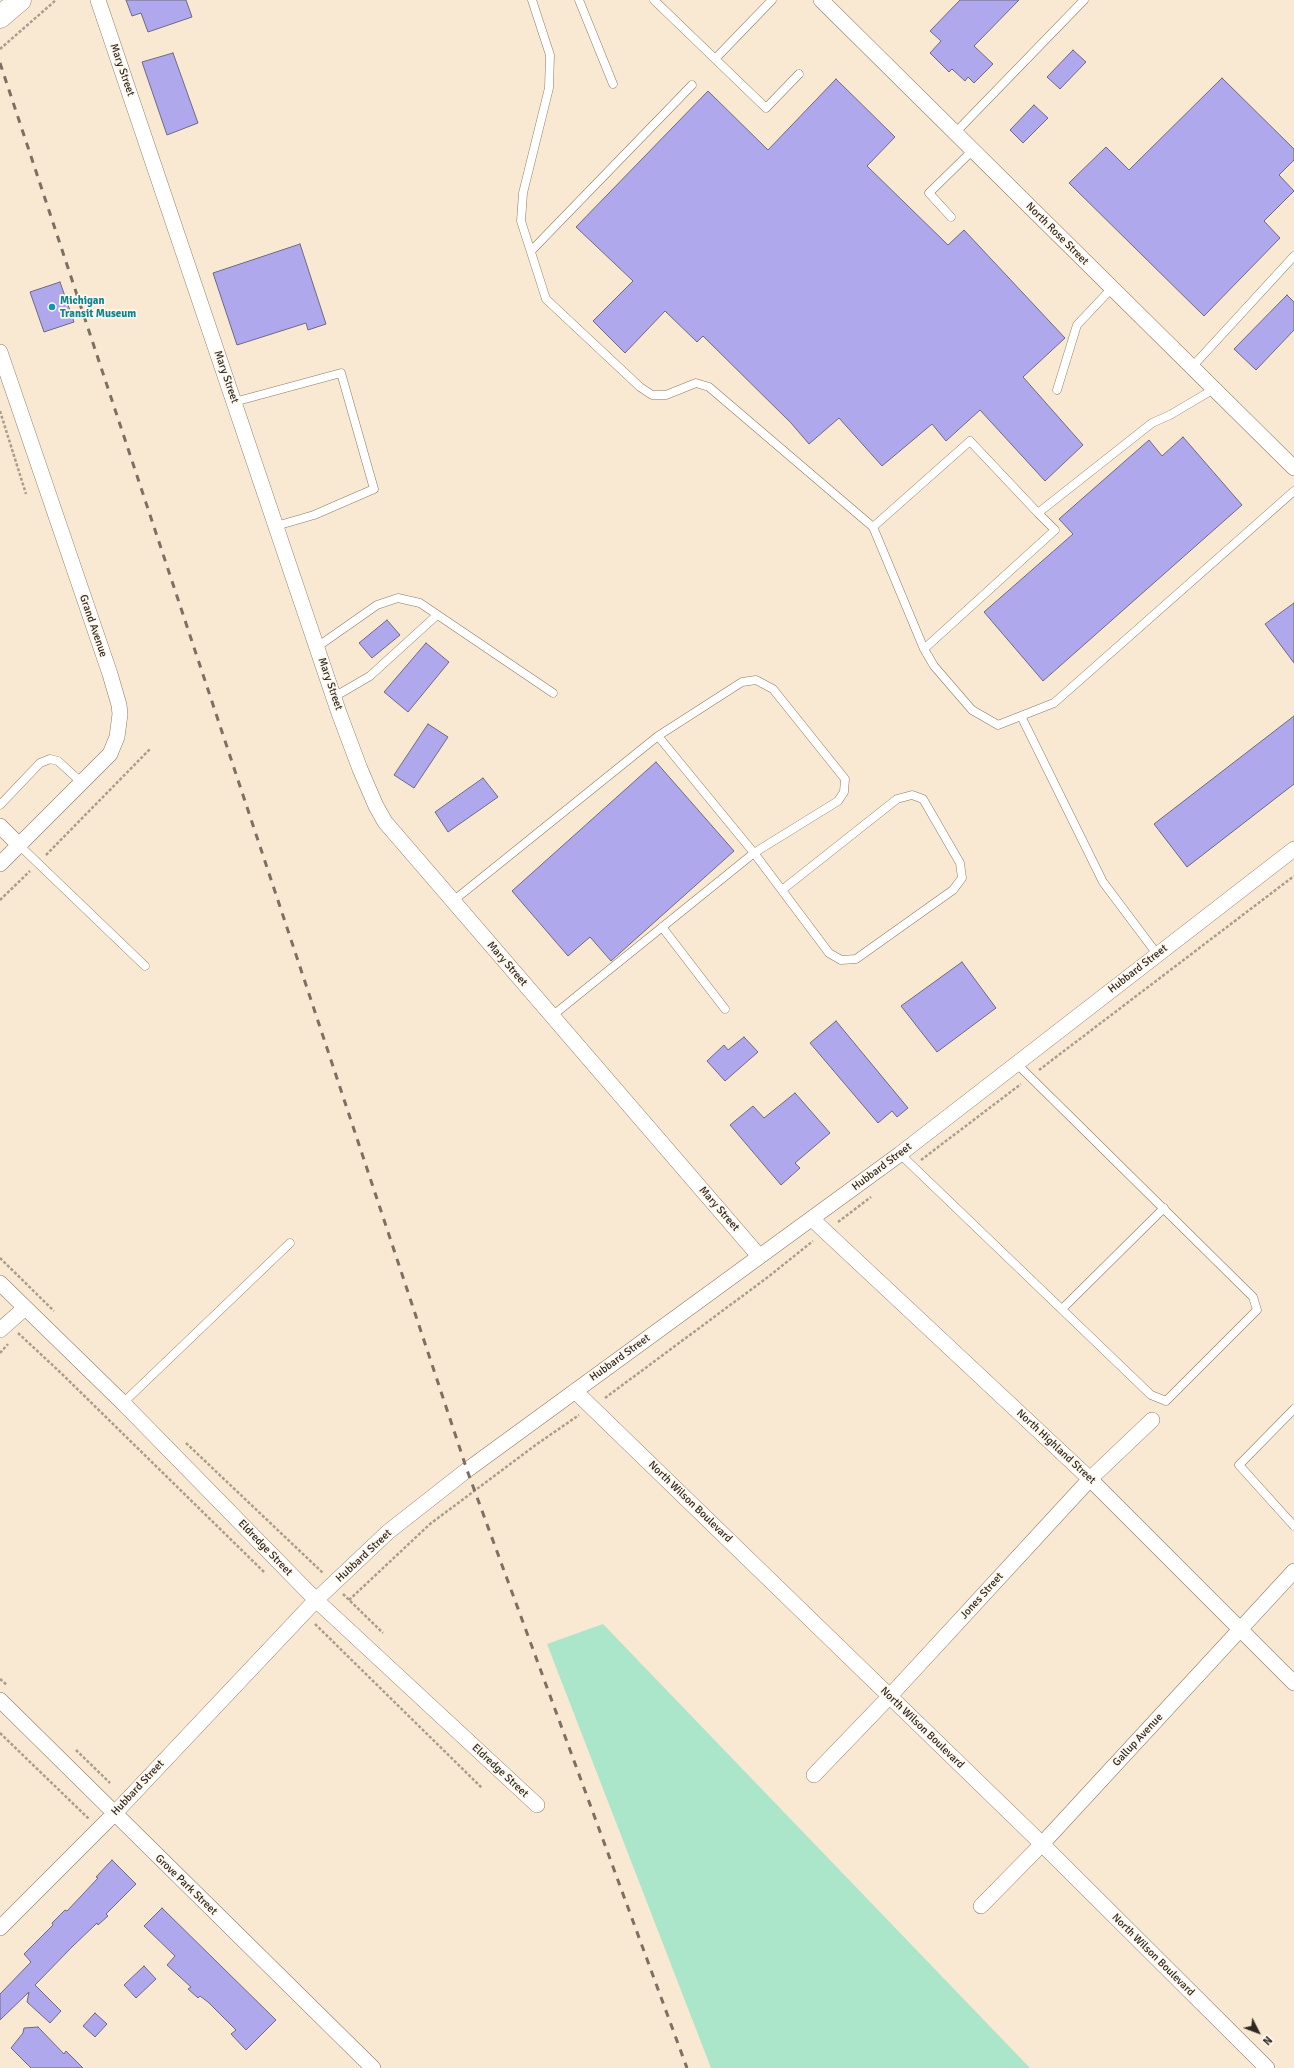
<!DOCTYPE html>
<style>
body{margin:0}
#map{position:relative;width:1294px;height:2068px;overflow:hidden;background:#fae9d2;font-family:Signika,sans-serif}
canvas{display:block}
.north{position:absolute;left:1238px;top:2012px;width:40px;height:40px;-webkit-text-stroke:3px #fff8ef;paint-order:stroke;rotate:132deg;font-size:11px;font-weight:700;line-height:16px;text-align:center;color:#2f2920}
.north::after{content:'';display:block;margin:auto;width:14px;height:18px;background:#2f2920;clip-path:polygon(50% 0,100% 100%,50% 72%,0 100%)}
</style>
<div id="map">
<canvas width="1294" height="2068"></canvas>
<div class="north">N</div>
</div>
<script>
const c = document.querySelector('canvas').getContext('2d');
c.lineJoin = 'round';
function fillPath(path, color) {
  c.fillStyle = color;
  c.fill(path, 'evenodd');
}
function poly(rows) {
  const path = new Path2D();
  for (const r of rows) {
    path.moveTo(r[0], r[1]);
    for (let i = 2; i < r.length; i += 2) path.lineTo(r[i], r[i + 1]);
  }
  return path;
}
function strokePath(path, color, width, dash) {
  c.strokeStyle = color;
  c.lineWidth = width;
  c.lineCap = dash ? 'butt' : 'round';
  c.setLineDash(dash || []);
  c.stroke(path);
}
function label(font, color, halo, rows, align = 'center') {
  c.font = font + ' Signika,sans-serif';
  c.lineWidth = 3.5;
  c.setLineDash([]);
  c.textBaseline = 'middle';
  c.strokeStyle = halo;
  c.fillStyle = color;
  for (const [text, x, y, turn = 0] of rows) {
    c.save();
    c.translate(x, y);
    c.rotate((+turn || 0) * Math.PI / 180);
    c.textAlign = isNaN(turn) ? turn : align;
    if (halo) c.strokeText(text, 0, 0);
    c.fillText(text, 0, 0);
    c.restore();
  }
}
const green = poly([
 [603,1624,1030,2068,711,2068,547,1644]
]);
const building = poly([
 [126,0,186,0,192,17,148,32,141,13,132,16,126,0],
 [960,0,1019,0,974,46,993,64,974,83,968,77,965,81,952,69,949,72,930,53,941,41,930,31,960,0],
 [1073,50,1086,62,1060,89,1047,77,1073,50],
 [173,53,198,123,167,135,142,62,173,53],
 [1222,78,1294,149,1294,160,1279,175,1294,191,1264,221,1280,238,1204,316,1069,183,1106,147,1129,170,1222,78],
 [836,79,895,137,867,166,948,245,964,230,1065,338,1023,377,1083,445,1045,481,980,410,946,441,932,424,882,466,839,418,809,444,791,423,703,336,697,342,665,311,625,353,593,321,633,281,576,227,708,91,768,150,836,79],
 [1034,105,1048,118,1023,143,1010,130,1034,105],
 [300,244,326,324,308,330,306,323,237,345,213,273,300,244],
 [60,282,74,322,44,332,30,292,60,282],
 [1287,295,1294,302,1294,330,1256,370,1234,349,1287,295],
 [1183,437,1242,505,1043,681,984,612,1073,534,1059,519,1149,440,1162,456,1183,437],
 [1294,603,1294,663,1265,624,1294,603],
 [387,620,400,635,372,658,359,643,387,620],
 [426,643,449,662,408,712,384,692,426,643],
 [1294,716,1294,784,1187,867,1154,824,1294,716],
 [428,724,448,737,414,788,394,775,428,724],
 [656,762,734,851,611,961,590,937,568,956,512,891,656,762],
 [483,778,498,797,448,832,435,812,483,778],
 [962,962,996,1008,937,1052,901,1006,962,962],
 [836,1021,908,1108,897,1117,892,1111,878,1123,810,1043,836,1021],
 [744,1037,758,1052,725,1081,707,1061,724,1045,728,1050,744,1037],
 [795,1093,830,1133,795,1163,800,1168,781,1185,730,1125,753,1106,764,1118,795,1093],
 [112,1860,136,1884,106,1914,108,1916,98,1925,97,1923,72,1947,35,1985,61,2011,50,2023,27,2002,29,1992,0,2020,0,1994,31,1962,24,1954,53,1925,52,1923,65,1910,67,1911,98,1878,96,1877,112,1860],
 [162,1908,276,2020,246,2050,231,2034,236,2030,208,2002,200,1996,198,1998,188,1989,191,1987,167,1965,175,1956,144,1926,162,1908],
 [144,1966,156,1979,136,1998,124,1985,144,1966],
 [95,2013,107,2024,95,2037,83,2026,95,2013],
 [38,2027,64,2054,66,2051,83,2068,31,2068,11,2048,23,2033,24,2028,38,2027]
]);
const path = poly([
 [0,49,56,0],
 [0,411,26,494],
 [46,855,151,748],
 [0,900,30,871],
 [1039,1070,1294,876],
 [921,1160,1021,1084],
 [838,1222,871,1197],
 [0,1258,54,1311],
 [18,1333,61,1373,264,1572],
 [0,1353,8,1344],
 [605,1398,768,1277,813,1241],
 [186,1443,323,1573],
 [343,1594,383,1633],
 [349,1600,430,1524,537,1444,579,1415],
 [315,1624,482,1788],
 [0,1679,7,1685],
 [0,1733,89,1819],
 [76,1750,110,1783]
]);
const service = poly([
 [532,0,550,55,549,88,523,193,521,221,546,299,640,387,652,395,666,395,696,383,709,387,873,527],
 [579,0,613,84],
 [654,0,766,108,799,74],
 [715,59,772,0],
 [955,133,1084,0],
 [951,217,929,193,973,150],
 [531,251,692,85],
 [1192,367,1294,256],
 [1214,389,1170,415,1152,423,1038,513,1055,530,924,649,934,666,972,710,998,725,1054,703,1294,491],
 [1057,390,1077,325,1112,288],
 [234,402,341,373,374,489,314,515,276,526],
 [317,647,377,605,398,598,420,603,553,693],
 [924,649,873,527,970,441,1038,513],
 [334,697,370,676,437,615],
 [1021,716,1103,882,1157,954],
 [658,736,742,682,756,680,773,689,845,779,844,792,838,801,754,853,829,953,841,960,856,959,953,890,962,878,960,863,923,799,912,795,897,799,782,890],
 [0,805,40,763,50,759,58,761,82,783],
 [19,845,145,966],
 [453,901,658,736,754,853,552,1016],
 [662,927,725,1009],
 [900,1154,1151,1395,1166,1401,1257,1310,1253,1297,1017,1064],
 [1062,1309,1164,1208],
 [123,1403,290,1243],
 [1294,1409,1239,1465,1294,1526]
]);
const minor = poly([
 [98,0,339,713,360,769,376,806,385,822,410,851,759,1256],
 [821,0,1294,468],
 [0,352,110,674,119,705,120,714,117,737,110,754,0,864],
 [0,826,19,845],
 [812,1219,1090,1479,1294,1683],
 [0,1283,123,1403,316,1600,537,1805],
 [0,1330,25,1308],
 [575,1391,1042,1844,1267,2068],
 [0,1700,373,2068],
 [814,1775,890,1696,1090,1479,1152,1420],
 [981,1906,1042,1844,1294,1571],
 [0,1928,114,1814,316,1600,388,1532,467,1470,900,1154,1294,849]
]);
const secondary = poly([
 [0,17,20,0]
]);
const rail = poly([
 [0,63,467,1470,687,2068]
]);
const markers = [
 [52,307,4,"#0f9aa8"]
];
const streetNames = [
 ["Mary Street",122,70,71],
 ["North Rose Street",1057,234,45],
 ["Mary Street",226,377,71],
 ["Grand Avenue",93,626,71],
 ["Mary Street",330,684,71],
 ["Mary Street",507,964,49],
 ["Hubbard Street",1138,969,-38],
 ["Hubbard Street",882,1167,-37],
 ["Mary Street",719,1209,49],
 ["Hubbard Street",620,1358,-36],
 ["North Highland Street",1056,1447,43],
 ["North Wilson Boulevard",690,1502,44],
 ["Eldredge Street",265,1548,46],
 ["Hubbard Street",364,1556,-43],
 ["Jones Street",982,1596,-48],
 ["North Wilson Boulevard",922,1728,44],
 ["Gallup Avenue",1138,1740,-47],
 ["Eldredge Street",500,1771,43],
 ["Hubbard Street",138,1788,-47],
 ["Grove Park Street",186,1885,44],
 ["North Wilson Boulevard",1153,1955,45]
];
const cultureNames = [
 ["Michigan",60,301],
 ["Transit Museum",60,314]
];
fillPath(green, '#ace6ca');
fillPath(building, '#b0a8ec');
strokePath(building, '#6c6a82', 1);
strokePath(service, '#8a7b66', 9);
strokePath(minor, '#8a7b66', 16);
strokePath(secondary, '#8a7b66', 23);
strokePath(path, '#a99d8b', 2.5, [3, 2]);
strokePath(service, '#fff', 8);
strokePath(minor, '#fff', 15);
strokePath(secondary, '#fff', 22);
strokePath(rail, '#7b7163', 3, [7, 7]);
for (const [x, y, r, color] of markers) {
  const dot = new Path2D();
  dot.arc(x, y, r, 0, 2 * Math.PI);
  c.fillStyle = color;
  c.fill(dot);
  strokePath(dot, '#fff8ef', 1.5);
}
label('11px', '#2f2920', '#fff8ef', streetNames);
label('bold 11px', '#0d838f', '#fff8ef', cultureNames, 'left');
</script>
